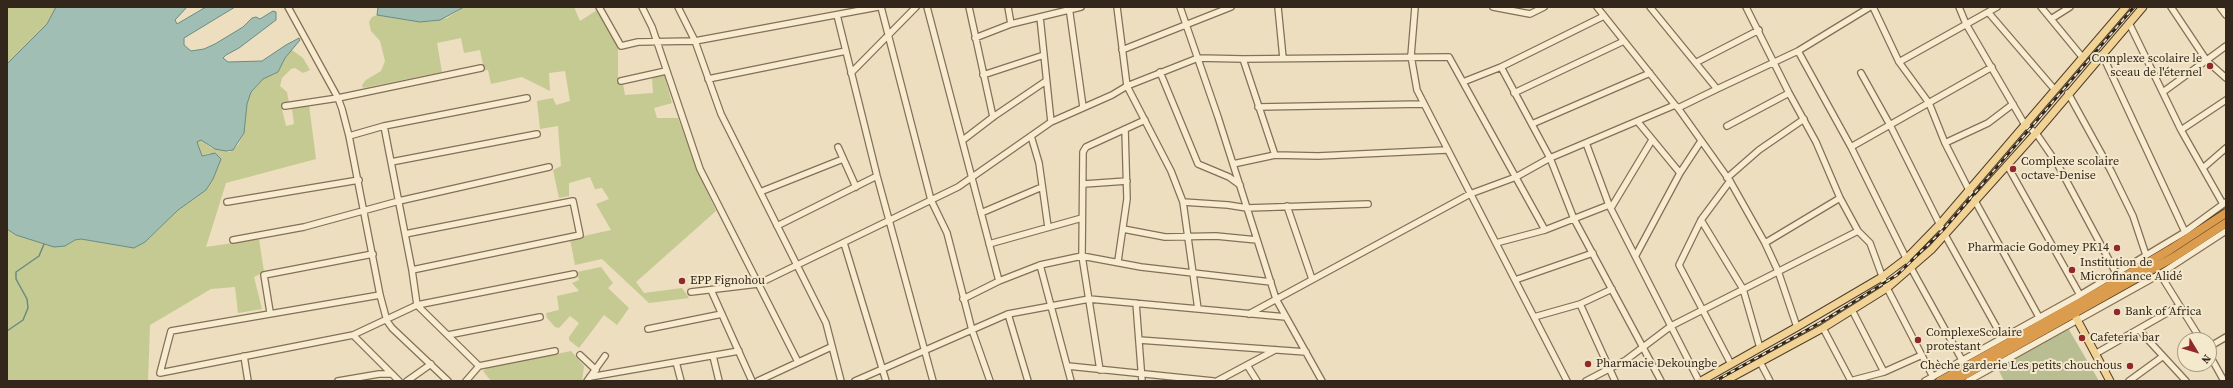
<!DOCTYPE html>
<meta charset="utf-8">
<style>
body{margin:0}
#map{position:relative;width:2233px;height:388px;overflow:hidden;background:#ecdebe;font-family:"Source Serif 4",serif}
canvas{display:block}
.frame{position:absolute;inset:0;border:8px solid #33271c;pointer-events:none}
.north{position:absolute;left:2177px;top:332px;width:40px;height:40px;box-sizing:border-box;background:#f4e8cd;border:1px solid #a79b86;border-radius:50%;rotate:128deg;font-size:11px;font-weight:700;line-height:16px;text-align:center;color:#33271c}
.north::after{content:'';display:block;margin:auto;width:14px;height:18px;background:#91292a;clip-path:polygon(50% 0,100% 100%,50% 72%,0 100%)}
</style>
<div id="map">
<canvas width="2233" height="388"></canvas>
<div class="frame"></div>
<div class="north">N</div>
</div>
<script>
const c = document.querySelector('canvas').getContext('2d');
c.lineJoin = 'round';
function fillPath(path, color) {
  c.fillStyle = color;
  c.fill(path, 'evenodd');
}
function poly(rows) {
  const path = new Path2D();
  for (const r of rows) {
    path.moveTo(r[0], r[1]);
    for (let i = 2; i < r.length; i += 2) path.lineTo(r[i], r[i + 1]);
  }
  return path;
}
function strokePath(path, color, width, dash) {
  c.strokeStyle = color;
  c.lineWidth = width;
  c.lineCap = dash ? 'butt' : 'round';
  c.setLineDash(dash || []);
  c.stroke(path);
}
function label(font, color, halo, rows, align = 'center') {
  c.font = font + ' "Source Serif 4",serif';
  c.lineWidth = 4;
  c.setLineDash([]);
  c.textBaseline = 'middle';
  c.strokeStyle = halo;
  c.fillStyle = color;
  for (const [text, x, y, turn = 0] of rows) {
    c.save();
    c.translate(x, y);
    c.rotate((+turn || 0) * Math.PI / 180);
    c.textAlign = isNaN(turn) ? turn : align;
    if (halo) c.strokeText(text, 0, 0);
    c.fillText(text, 0, 0);
    c.restore();
  }
}
const green = poly([
 [7,7,56,7,47,24,7,64],
 [464,7,574,7,580,21,597,10,618,48,618,78,622,79,625,95,653,93,652,77,664,74,672,103,654,108,657,118,678,118,697,170,716,211,636,282,644,293,682,288,689,298,649,303,602,259,575,265,570,239,611,230,596,204,609,199,602,188,595,189,590,177,569,183,569,196,559,198,553,170,561,166,558,126,540,129,537,101,553,98,556,105,570,101,565,71,549,73,550,91,522,77,491,84,488,70,484,70,480,50,464,53,461,38,437,43,442,72,363,88,362,85,366,80,381,71,385,61,380,41,371,31,369,22,372,17,377,15,420,22,433,21,447,18],
 [292,50,303,58,310,70,303,73,295,68,291,69,282,78,280,86,287,92,289,103,282,109,286,126,294,124,292,109,309,105,316,159,226,183,206,247,259,239,264,272,254,277,262,309,238,313,235,287,211,289,150,325,148,381,7,381,7,229,16,235,38,240,44,244,65,246,75,240,81,239,134,248,145,242,178,210,206,190,213,179,218,165,209,153,202,156,197,142,201,140,211,148,226,151,230,152,238,145,244,133,247,104,251,92,263,79,278,72,285,58],
 [601,267,613,283,608,288,629,308,617,325,604,315,579,348,569,340,569,337,579,323,570,316,559,328,555,327,547,318,546,313,559,310,557,296,579,291,572,283,579,280,577,272],
 [571,351,584,366,582,381,491,381,483,371,487,368]
]);
const cemetery = poly([
 [2068,328,2099,381,2004,381,1997,367]
]);
const water = poly([
 [56,7,187,7,175,20,177,24,206,7,235,7,184,38,184,45,191,51,204,49,215,44,243,27,252,18,256,17,260,19,273,11,276,12,276,20,239,48,226,55,223,58,228,62,262,61,286,45,299,38,300,40,285,58,278,72,263,79,251,92,247,104,244,133,233,150,226,151,215,149,201,140,197,142,202,156,215,153,221,159,213,179,206,190,178,210,145,242,134,248,81,239,75,240,65,246,54,247,16,235,7,229,7,64,47,24,56,7],
 [378,7,464,7,440,20,420,22,377,15,378,7]
]);
const stream = poly([
 [7,331,23,320,28,308,27,299,16,279,16,272,39,256,44,244]
]);
const minor = poly([
 [288,7,338,98,342,109,349,136,380,295,387,321,392,328,448,381],
 [599,7,621,46,638,42,695,41,878,7],
 [642,7,652,27,700,169,798,362],
 [678,7,695,41,721,114,826,323,841,381],
 [881,7,931,200,947,233,972,330,990,381],
 [927,7,999,281],
 [969,7,993,117],
 [1008,7,1011,24],
 [1069,7,1083,107],
 [1117,7,1127,86,1171,171,1183,202,1198,309],
 [1180,7,1218,117,1276,299,1322,381],
 [1278,7,1283,58],
 [1415,7,1411,56,1417,90,1567,381],
 [1493,7,1530,14,1544,7],
 [1597,7,1675,105],
 [1650,7,1717,89],
 [1746,7,1789,93,1816,142,1840,198,1858,231,1870,243,1885,284,1933,377],
 [1873,7,1899,62,1929,103,1945,143,1969,190,2039,317],
 [1959,7,1966,24,2025,125,2036,133,2058,165,2116,273],
 [2041,7,2083,58],
 [2171,7,2207,61,2226,78],
 [2220,7,2226,15],
 [1988,12,2055,90],
 [837,15,877,176,933,381],
 [1040,17,1051,122],
 [2051,19,2070,7],
 [2129,23,2181,130,2223,204],
 [975,38,1011,24,1081,7],
 [1122,50,1231,7],
 [1798,51,1851,147,1911,268,1962,360],
 [2102,54,2185,232],
 [1243,59,1275,155,1318,156,1446,150],
 [1697,62,1759,30],
 [1899,62,1997,7],
 [1501,67,1550,158,1574,219,1661,381],
 [1160,72,1198,164,1229,177,1240,185],
 [851,73,916,7],
 [1861,73,1890,125,1945,235,2002,337],
 [983,75,1044,55],
 [708,79,846,51],
 [621,81,666,71],
 [1463,82,1501,67,1604,16],
 [2163,92,2226,46],
 [1514,93,1624,41],
 [2068,93,2111,171,2133,216,2146,255],
 [285,106,338,98,481,68],
 [1258,107,1423,104],
 [1678,108,1730,181,1765,243,1778,271,1797,327],
 [1638,122,1680,173],
 [1532,124,1650,73],
 [384,126,412,270,417,305,479,366],
 [1727,126,1789,93],
 [2181,130,2226,100],
 [349,136,384,126,527,98],
 [1031,136,1039,163,1048,227],
 [963,140,993,117,1046,81],
 [1586,143,1609,205,1699,381],
 [1945,143,1988,123,2013,104],
 [838,147,856,187],
 [1851,147,1992,67],
 [391,162,537,134],
 [1233,164,1275,155],
 [2007,165,2080,295],
 [2203,168,2226,148],
 [1727,178,1759,150,1804,119],
 [1730,181,1701,220,1679,265,1731,364],
 [1084,184,1127,181],
 [760,192,843,159],
 [227,202,359,180],
 [1183,202,1228,205,1247,208,1368,204],
 [1287,206,1312,279],
 [1611,208,1652,140],
 [981,213,1042,187],
 [1701,220,1743,289,1760,348],
 [777,226,877,176],
 [1123,229,1165,237,1216,236,1257,240],
 [405,234,573,201,580,235,412,270],
 [233,240,304,227,399,201,549,167],
 [844,243,886,381],
 [1496,243,1545,230,1609,205],
 [1765,243,1840,198],
 [989,244,1082,218],
 [1636,255,1680,173,1701,141],
 [1118,261,1127,199,1125,129],
 [1040,265,1071,381],
 [2160,274,2201,340],
 [1515,280,1593,253],
 [711,290,752,381],
 [691,292,758,284,958,187,1051,122,1112,95,1127,86,1198,58,1243,59,1449,57,1545,230],
 [380,295,171,331,160,373,353,335,417,305,574,274],
 [963,299,999,281,1040,265,1082,256,1141,267,1271,282],
 [1136,303,1142,381],
 [1580,304,1615,381],
 [1852,310,1884,372],
 [270,312,264,275,373,254],
 [1008,314,1028,381],
 [1249,314,1470,194,1516,177,1550,158,1675,105,1678,108,1717,89,1798,51,1870,7],
 [1534,317,1580,304,1612,289],
 [1823,328,1851,381],
 [648,329,722,314],
 [2139,330,2186,381],
 [353,335,399,381],
 [448,335,540,317],
 [1139,340,1306,352],
 [2209,347,2226,337],
 [2095,354,2179,306],
 [2209,354,2224,381],
 [580,355,596,370],
 [244,356,248,381],
 [713,356,719,381],
 [676,362,681,381],
 [1760,362,1770,381],
 [1247,365,1257,381],
 [1068,366,1213,381],
 [1100,370,1082,256,1083,152,1086,147,1145,120],
 [590,377,739,351],
 [338,381,379,374,391,374],
 [407,381,431,364],
 [466,381,479,366,555,351],
 [587,381,605,356],
 [758,381,831,347],
 [855,381,1008,314,1089,299,1286,317],
 [1217,381,1275,350],
 [1586,381,1626,360,1671,326,1858,231],
 [1850,381,1884,372,1922,355],
 [1925,381,2080,295,2185,232,2226,202],
 [1968,381,2160,274,2226,231],
 [2129,381,2162,357]
]);
const major = poly([
 [2074,314,2110,381],
 [1701,381,1797,327,1882,277,1907,258,1940,224,2126,7],
 [1725,381,1823,328,1887,288,1932,249,2036,133,2143,7]
]);
const highway = poly([
 [1940,381,2088,298,2171,249,2226,213],
 [1954,381,2174,257,2226,223]
]);
const rail = poly([
 [1715,381,1823,321,1897,275,1943,230,2134,7]
]);
const markers = [
 [2210,66,4,"#91292a"],
 [2013,169,4,"#91292a"],
 [2117,248,4,"#91292a"],
 [2072,270,4,"#91292a"],
 [682,281,4,"#91292a"],
 [2117,312,4,"#91292a"],
 [2082,338,4,"#91292a"],
 [1918,340,4,"#91292a"],
 [1588,364,4,"#91292a"],
 [2130,366,4,"#91292a"]
];
const poiNames = [
 ["Complexe scolaire le",2202,59,"right"],
 ["sceau de l'éternel",2202,73,"right"],
 ["Complexe scolaire",2021,162],
 ["octave-Denise",2021,176],
 ["Pharmacie Godomey PK14",2109,248,"right"],
 ["Institution de",2080,263],
 ["Microfinance Alidé",2080,277],
 ["EPP Fignohou",690,281],
 ["Bank of Africa",2125,312],
 ["ComplexeScolaire",1926,333],
 ["protestant",1926,347],
 ["Cafeteria bar",2090,338],
 ["Pharmacie Dekoungbe",1596,364],
 ["Chèche garderie Les petits chouchous",2122,366,"right"]
];
fillPath(green, '#c4ca92');
fillPath(cemetery, '#b9be92');
fillPath(water, '#a1beb5');
strokePath(water, '#698b82', 1);
strokePath(stream, '#698b82', 1.5);
strokePath(minor, '#846f57', 8);
strokePath(major, '#513d2c', 9);
strokePath(highway, '#513d2c', 10);
strokePath(minor, '#f8ecd0', 5.5);
strokePath(major, '#f0d395', 7);
strokePath(highway, '#db9c4e', 8);
strokePath(rail, '#33271c', 3);
strokePath(rail, '#f4e8cd', 1.5, [4.5]);
for (const [x, y, r, color] of markers) {
  const dot = new Path2D();
  dot.arc(x, y, r, 0, 2 * Math.PI);
  c.fillStyle = color;
  c.fill(dot);
  strokePath(dot, '#f4e8cd', 1.5);
}
label('12px', '#33271c', '#f4e8cd', poiNames, 'left');
</script>
